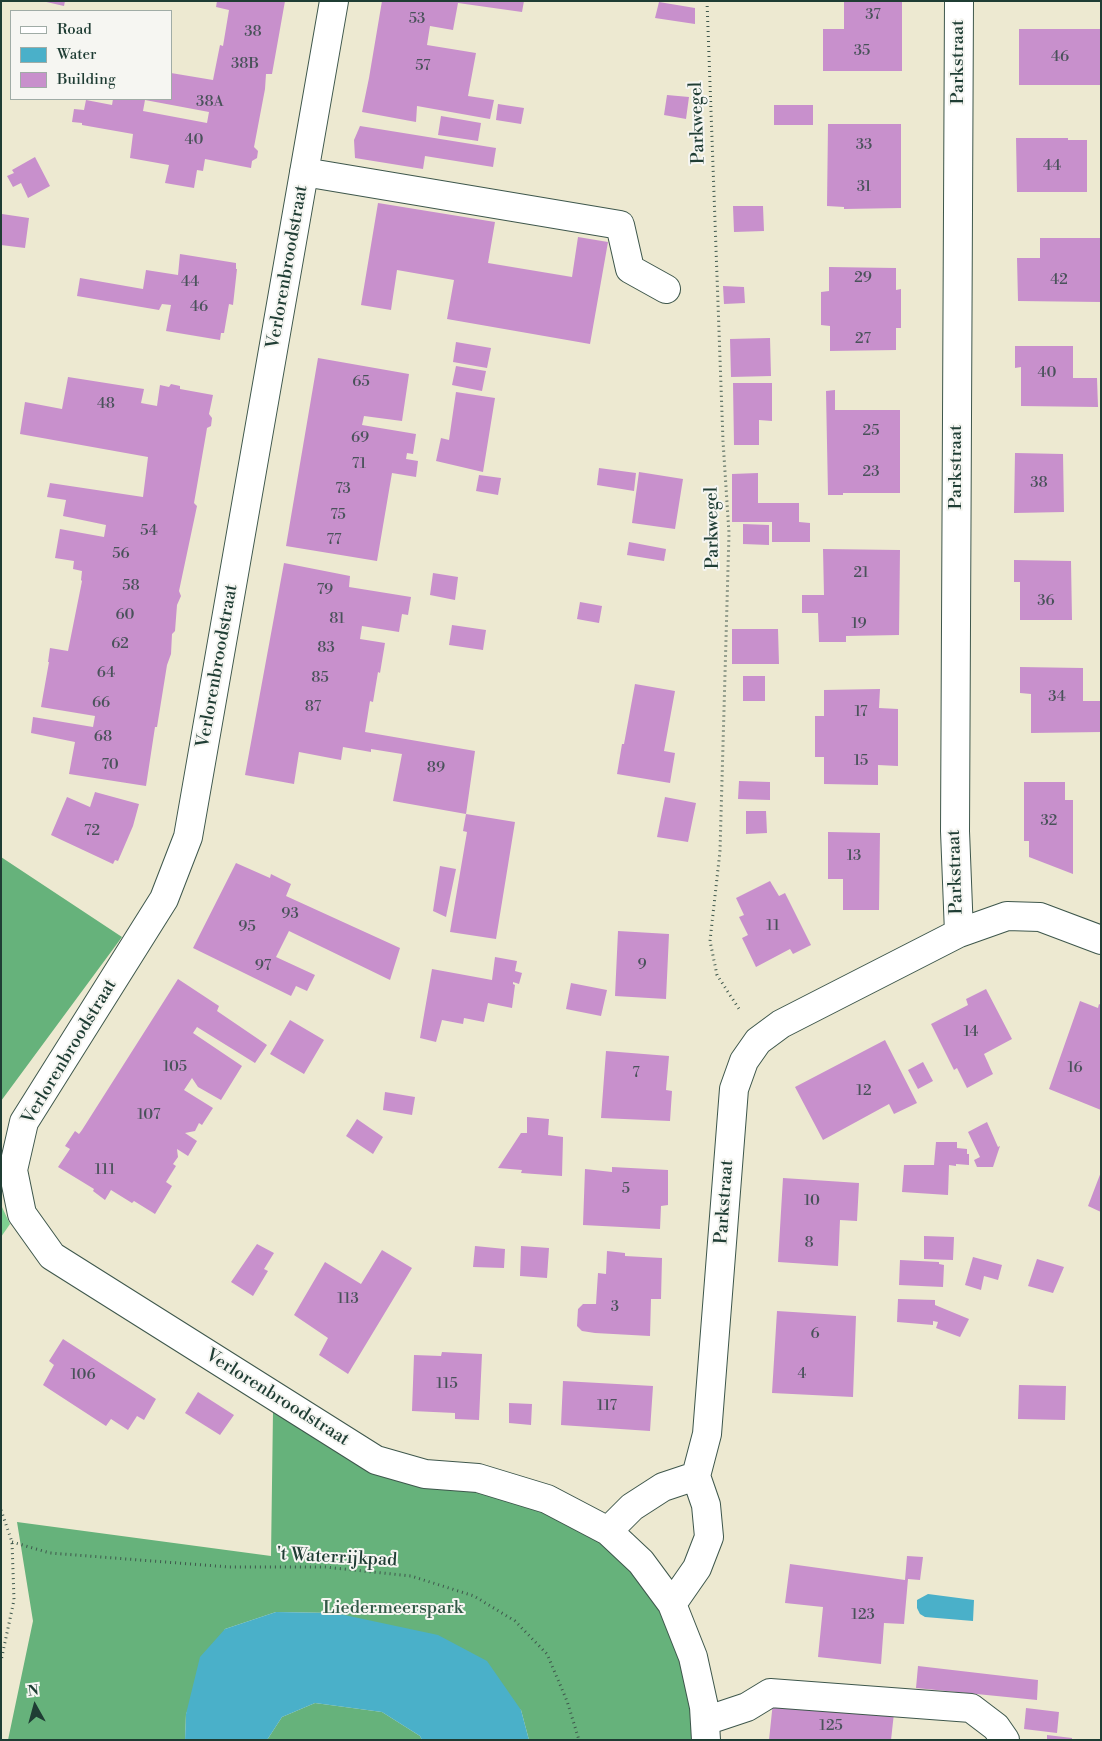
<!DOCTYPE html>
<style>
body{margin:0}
#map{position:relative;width:1102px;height:1741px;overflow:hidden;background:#ede9d1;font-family:"Libre Bodoni",serif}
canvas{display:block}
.frame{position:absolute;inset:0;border:2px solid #1f3d34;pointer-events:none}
.legend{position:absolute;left:10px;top:10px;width:162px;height:90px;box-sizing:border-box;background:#f6f6f2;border:1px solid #a0aca6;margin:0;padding:6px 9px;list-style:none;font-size:15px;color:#1f3d34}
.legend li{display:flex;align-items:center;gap:10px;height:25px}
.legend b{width:25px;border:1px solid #a0aca6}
.north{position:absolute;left:10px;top:1681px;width:50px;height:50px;-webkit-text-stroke:4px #f6f6f2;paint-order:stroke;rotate:353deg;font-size:14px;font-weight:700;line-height:20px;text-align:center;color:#1f3d34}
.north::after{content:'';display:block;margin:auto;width:18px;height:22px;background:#1f3d34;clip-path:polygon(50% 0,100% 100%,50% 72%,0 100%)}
</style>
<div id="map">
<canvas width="1102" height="1741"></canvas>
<div class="frame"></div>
<ul class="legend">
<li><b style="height:6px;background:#fff"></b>Road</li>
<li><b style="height:14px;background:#4ab0c9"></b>Water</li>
<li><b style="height:14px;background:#c890cc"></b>Building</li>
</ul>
<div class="north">N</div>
</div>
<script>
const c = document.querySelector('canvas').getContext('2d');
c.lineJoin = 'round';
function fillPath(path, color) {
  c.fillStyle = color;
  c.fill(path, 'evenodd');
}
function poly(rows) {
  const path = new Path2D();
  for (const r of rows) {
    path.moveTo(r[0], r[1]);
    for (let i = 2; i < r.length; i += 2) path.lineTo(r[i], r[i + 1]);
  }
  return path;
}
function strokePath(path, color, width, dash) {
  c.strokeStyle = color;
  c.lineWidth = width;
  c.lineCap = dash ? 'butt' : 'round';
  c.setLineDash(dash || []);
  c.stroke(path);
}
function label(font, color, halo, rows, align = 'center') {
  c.font = font + ' "Libre Bodoni",serif';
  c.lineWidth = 4;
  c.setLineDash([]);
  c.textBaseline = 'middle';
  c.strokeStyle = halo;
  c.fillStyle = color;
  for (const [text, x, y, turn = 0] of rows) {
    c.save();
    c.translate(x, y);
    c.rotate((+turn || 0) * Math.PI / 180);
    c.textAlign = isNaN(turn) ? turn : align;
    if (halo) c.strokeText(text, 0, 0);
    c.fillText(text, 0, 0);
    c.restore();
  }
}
const green = poly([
 [1,1205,10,1224,1,1237]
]);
const forest = poly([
 [1,857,122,937,1,1101],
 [273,1411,478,1487,545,1508,602,1537,666,1609,685,1664,696,1740,529,1740,521,1710,335,1613,276,1612,225,1629,186,1714,185,1740,8,1740,33,1621,17,1522,271,1556],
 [315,1703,382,1712,420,1736,422,1740,267,1740,282,1717]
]);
const water = poly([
 [928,1594,974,1600,973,1621,925,1617,920,1614,917,1608,917,1600],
 [276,1612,335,1613,438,1635,487,1661,521,1710,529,1740,422,1740,420,1736,382,1712,315,1703,282,1717,267,1740,185,1740,186,1714,200,1657,225,1629]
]);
const building = poly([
 [42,1,65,1,64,6],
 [217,1,285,1,272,74,266,74,265,89,254,147,258,151,257,158,252,161,251,168,205,159,203,171,197,170,194,188,165,183,169,165,130,158,133,134,82,125,82,123,72,122,74,109,84,110,86,100,112,105,113,99,171,99,171,73,213,80,220,45,223,46,229,10,216,7],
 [145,100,209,112,207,123,143,111],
 [382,1,524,1,522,12,458,3,453,30,430,26,427,45,476,53,468,96,494,100,490,119,417,106,416,122,362,112,369,78],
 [844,1,902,1,902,71,823,71,823,29,844,29],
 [659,2,695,8,695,24,655,18],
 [1019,29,1101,29,1101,85,1019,85],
 [667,95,689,97,686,119,664,115],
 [498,104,524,108,521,124,496,120],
 [774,105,813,105,813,125,774,125],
 [441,116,481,123,478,141,438,135],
 [828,124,901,124,901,208,844,209,844,207,827,206],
 [360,126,496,148,493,167,425,156,423,169,355,158,354,140],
 [1016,138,1068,138,1068,140,1087,140,1087,192,1017,192],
 [35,157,50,186,28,198,21,183,13,187,7,176,14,173,12,170],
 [378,203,495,222,488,263,572,277,578,237,608,242,590,344,447,319,454,280,397,270,391,310,361,305],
 [733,206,763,206,764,231,734,232],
 [2,214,29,218,25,248,1,245],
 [1040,238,1101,238,1101,302,1018,301,1017,258,1040,258],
 [180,254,236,263,236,269,237,269,233,305,229,304,224,333,221,333,220,340,166,331,171,305,162,304,159,310,77,296,80,278,143,289,146,270,178,275],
 [829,267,896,268,896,290,901,289,901,328,896,328,896,350,830,351,830,326,821,325,821,292,829,291],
 [723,286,744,287,745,303,724,304],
 [770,338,771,376,731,377,730,339],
 [456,342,491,348,487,368,453,362],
 [1015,346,1073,346,1073,378,1097,378,1098,407,1021,406,1021,367,1015,368],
 [318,358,409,374,402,421,364,416,362,425,416,434,413,454,407,453,406,459,418,461,416,477,392,473,377,561,286,546],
 [456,366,486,371,482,391,452,385],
 [68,377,144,389,141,403,157,406,160,385,169,387,171,384,180,386,180,389,213,395,209,414,212,418,211,426,207,428,206,434,194,503,197,506,179,591,181,596,177,605,175,631,172,634,171,654,167,665,157,727,155,727,146,786,69,774,75,742,31,733,33,717,93,727,95,716,41,707,49,662,48,662,50,648,68,651,82,581,81,580,82,571,73,569,74,561,55,558,60,529,104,537,106,525,63,516,66,500,47,497,50,483,143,497,148,457,20,434,25,402,62,409],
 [733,383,772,383,772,421,759,420,759,445,734,445],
 [835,390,835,410,900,410,900,493,843,493,843,495,828,495,826,391],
 [456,392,495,398,483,472,436,461,441,438,449,440],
 [1015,453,1063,454,1064,512,1014,513],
 [599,468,636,473,634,491,597,485],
 [639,472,683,479,675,529,632,523],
 [758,473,758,503,799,503,799,522,810,523,810,542,772,542,772,522,732,522,732,474],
 [479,475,501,478,498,495,476,491],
 [743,524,769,525,769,545,743,544],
 [629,542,666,549,664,561,627,555],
 [823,549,900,550,899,635,846,636,846,642,819,642,818,613,802,613,802,595,824,595],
 [1014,560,1071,561,1072,620,1020,620,1020,582,1014,582],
 [284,563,350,576,349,587,411,597,408,615,402,614,399,632,362,626,360,639,385,643,380,673,378,672,373,702,370,701,365,732,475,751,466,814,393,801,402,754,371,749,371,752,343,747,341,760,299,752,294,784,245,775],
 [433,573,458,577,455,600,430,595],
 [580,602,602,606,599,623,577,619],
 [452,625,486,630,483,650,449,645],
 [732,629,778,629,779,664,732,664],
 [1020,667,1083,668,1083,701,1101,701,1101,732,1031,733,1031,694,1020,693],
 [743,676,765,676,765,701,743,701],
 [635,684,675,691,664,751,675,753,670,783,617,774,622,744,624,744],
 [880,689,879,708,898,709,898,766,878,765,878,785,824,784,824,757,815,757,815,716,824,716,824,690],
 [739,781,770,782,770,800,738,799],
 [1024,782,1065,782,1065,800,1073,800,1073,874,1029,857,1029,841,1024,841],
 [95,792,139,804,133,826,118,861,115,860,113,864,51,835,67,797,90,807],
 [665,797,696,803,688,842,657,837],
 [746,811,766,811,767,833,746,834],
 [466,814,515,822,496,939,450,932,467,832,463,831],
 [828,832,880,833,879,910,843,910,843,879,828,879],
 [236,863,270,878,271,874,291,884,286,896,400,948,390,980,289,931,276,957,315,975,307,991,296,986,291,996,193,948],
 [440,866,456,869,446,917,433,911],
 [770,881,779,896,785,893,811,945,793,954,790,949,756,967,742,938,748,935,739,917,744,915,736,898],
 [618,931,669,934,666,999,615,996],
 [495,957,517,961,515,971,522,973,519,984,513,982,513,984,515,985,512,1008,488,1003,484,1022,464,1018,463,1024,442,1020,436,1042,420,1038,432,969,492,980],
 [178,979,219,1006,217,1011,267,1045,255,1063,197,1027,193,1033,242,1066,221,1100,198,1087,192,1078,184,1090,213,1108,202,1125,199,1123,195,1131,185,1133,197,1141,188,1156,177,1149,178,1157,173,1164,176,1166,166,1182,172,1186,155,1214,134,1201,132,1203,111,1190,105,1200,93,1191,94,1189,58,1167,70,1149,65,1146,75,1131,79,1134,82,1130],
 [571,983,607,990,601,1016,566,1009],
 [986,989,1012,1039,984,1054,993,1074,967,1088,957,1068,954,1070,931,1024,968,1005,966,999],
 [1080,1001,1098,1008,1099,1004,1101,1005,1101,1110,1049,1089],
 [290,1020,324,1040,304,1074,270,1054],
 [885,1040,917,1103,894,1114,889,1104,823,1140,795,1087],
 [606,1051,669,1056,666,1090,672,1091,670,1121,601,1118],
 [923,1062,933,1081,918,1089,908,1070],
 [385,1092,415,1097,412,1115,383,1110],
 [527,1117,549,1119,548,1135,563,1137,562,1176,521,1173,522,1170,498,1168,521,1133,527,1133],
 [357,1119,383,1137,373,1154,346,1136],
 [987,1122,998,1147,1000,1146,993,1167,977,1167,974,1160,980,1157,968,1132],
 [936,1142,957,1142,957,1148,967,1149,967,1154,969,1154,969,1165,956,1164,956,1166,949,1165,948,1195,902,1192,904,1165,934,1165],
 [612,1167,668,1170,668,1205,661,1206,660,1229,583,1225,585,1169,612,1172],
 [1101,1172,1101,1212,1088,1206],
 [783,1178,859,1183,857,1221,840,1220,838,1266,778,1262],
 [924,1236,954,1237,953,1260,924,1259],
 [257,1244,274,1253,264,1269,268,1271,253,1296,231,1282],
 [475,1246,505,1249,504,1268,473,1267],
 [521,1246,549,1248,547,1278,520,1276],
 [382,1250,412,1268,348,1374,319,1355,328,1338,294,1315,325,1262,361,1284],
 [607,1251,625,1253,625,1256,662,1258,661,1299,651,1299,650,1336,595,1333,582,1331,577,1326,578,1309,583,1304,596,1304,598,1273,606,1274],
 [973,1257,1002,1265,998,1280,984,1276,981,1290,965,1285],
 [1037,1259,1064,1267,1053,1293,1028,1286],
 [900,1260,939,1262,939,1264,944,1265,943,1287,899,1285],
 [898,1299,935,1300,935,1305,969,1319,960,1337,936,1328,938,1322,933,1321,933,1325,897,1322],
 [777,1311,856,1316,853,1397,772,1393],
 [63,1339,156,1399,144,1420,137,1416,128,1430,111,1419,106,1426,43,1385,54,1365,49,1361],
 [442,1352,482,1354,479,1420,455,1419,455,1413,412,1411,414,1355,441,1356],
 [563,1381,653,1386,650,1431,561,1425],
 [1019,1385,1066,1386,1065,1420,1018,1419],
 [198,1392,234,1415,220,1435,185,1413],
 [509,1403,532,1404,531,1425,509,1423],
 [907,1556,923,1557,920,1580,908,1579,904,1624,884,1623,881,1664,818,1657,823,1607,785,1603,790,1564,905,1580],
 [918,1666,1038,1680,1037,1700,916,1688],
 [773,1702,894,1713,891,1740,769,1740],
 [1026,1708,1059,1712,1057,1733,1024,1729],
 [1047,1735,1072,1738,1072,1740,1047,1740]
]);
const path = poly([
 [707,1,723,441,729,533,720,851,710,941,717,975,741,1012],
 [1,1510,12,1542,14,1600,1,1661],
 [12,1542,50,1553,229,1567,325,1567,411,1576,474,1596,515,1621,547,1654,567,1701,579,1740]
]);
const minor = poly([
 [334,1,188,837,164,899,24,1122,13,1170,22,1214,52,1256,376,1460,425,1474,478,1478,547,1499,608,1531,641,1562,672,1604,693,1657,704,1707,706,1740],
 [304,172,620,225,630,269,666,289],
 [959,933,955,831,959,1],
 [696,1476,707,1434,734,1089,744,1061,758,1041,781,1024,959,933,1007,916,1040,917,1101,940],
 [608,1531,632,1507,663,1487,696,1476,706,1505,709,1537,697,1568,672,1604],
 [705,1721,747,1707,770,1693,971,1708,996,1727,1005,1740]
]);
const numberNames = [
 ["37",873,15],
 ["53",417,19],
 ["38",253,32],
 ["35",862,51],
 ["46",1060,57],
 ["38B",245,64],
 ["57",423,66],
 ["38A",210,102],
 ["40",194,140],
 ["33",864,145],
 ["44",1052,166],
 ["31",864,187],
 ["29",863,278],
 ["42",1059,280],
 ["44",190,282],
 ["46",199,307],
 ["27",863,339],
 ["40",1047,373],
 ["65",361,382],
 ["48",106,404],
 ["25",871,431],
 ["69",360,438],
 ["71",359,464],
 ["23",871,472],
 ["38",1039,483],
 ["73",343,489],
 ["75",338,515],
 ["54",149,531],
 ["77",334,540],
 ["56",121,554],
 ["21",861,573],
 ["58",131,586],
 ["79",325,590],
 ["36",1046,601],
 ["60",125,615],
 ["81",337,619],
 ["19",859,624],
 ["62",120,644],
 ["83",326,648],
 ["64",106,673],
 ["85",320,678],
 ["34",1057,697],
 ["66",101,703],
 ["87",313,707],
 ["17",861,712],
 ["68",103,737],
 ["15",861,761],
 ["70",110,765],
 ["89",436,768],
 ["32",1049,821],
 ["72",92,831],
 ["13",854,856],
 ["93",290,914],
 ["11",773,926],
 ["95",247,927],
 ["9",642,965],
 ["97",263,966],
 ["14",971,1032],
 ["105",175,1067],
 ["16",1075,1068],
 ["7",636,1073],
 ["12",864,1091],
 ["107",149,1115],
 ["111",105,1170],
 ["5",626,1189],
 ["10",812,1201],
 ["8",809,1243],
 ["113",348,1299],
 ["3",615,1307],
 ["6",815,1334],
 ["4",802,1374],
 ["106",83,1375],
 ["115",447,1384],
 ["117",607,1406],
 ["123",863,1615],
 ["125",831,1726]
];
const streetNames = [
 ["Parkstraat",959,62,-90],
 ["Parkwegel",698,123,-92],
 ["Verlorenbroodstraat",288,267,-80],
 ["Parkstraat",957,467,-90],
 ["Parkwegel",713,528,-91],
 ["Verlorenbroodstraat",218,666,-80],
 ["Parkstraat",956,872,-92],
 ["Verlorenbroodstraat",70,1052,-59],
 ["Parkstraat",725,1202,-86],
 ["Verlorenbroodstraat",277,1398,32],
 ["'t Waterrijkpad",337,1558,3]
];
const parkNames = [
 ["Liedermeerspark",393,1609]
];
fillPath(green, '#7ed091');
fillPath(forest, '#66b27b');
fillPath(water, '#4ab0c9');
fillPath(building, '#c890cc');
strokePath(minor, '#3e574c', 30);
strokePath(path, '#3e574c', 3, [1, 4]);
strokePath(minor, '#fff', 28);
label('15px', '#49525a', null, numberNames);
label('18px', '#1f3d34', '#f6f6f2', streetNames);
label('18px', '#325a47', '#f6f6f2', parkNames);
</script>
